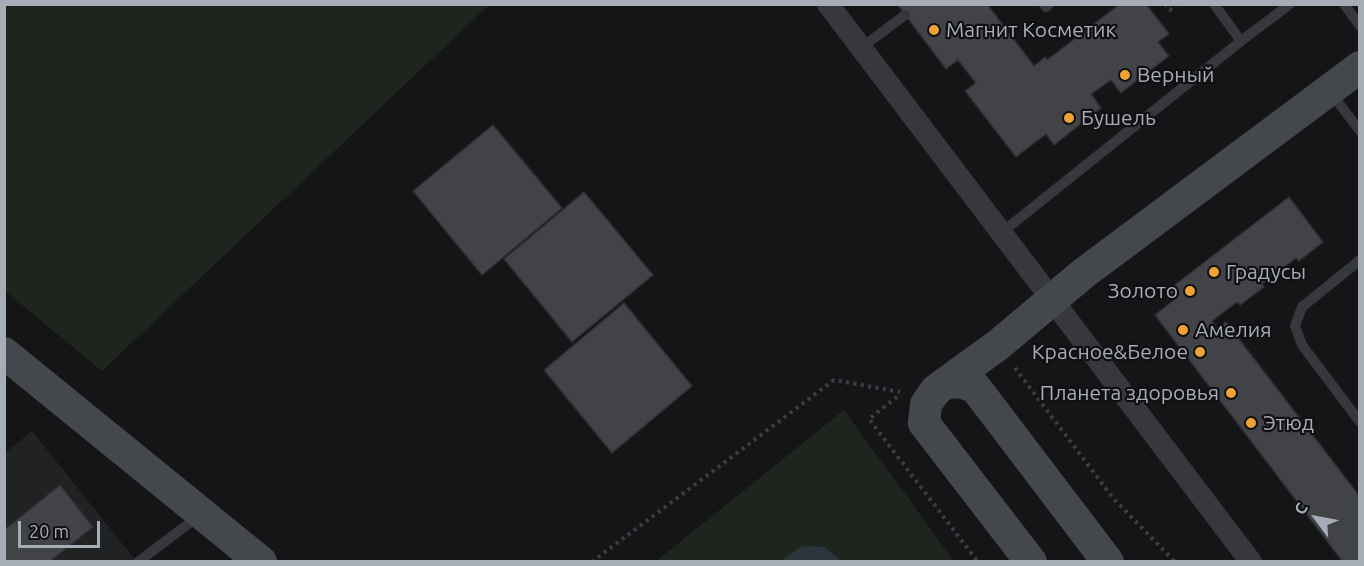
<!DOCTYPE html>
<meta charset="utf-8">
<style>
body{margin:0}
#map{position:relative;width:1364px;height:566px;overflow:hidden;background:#151517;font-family:Ubuntu,sans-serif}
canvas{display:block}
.frame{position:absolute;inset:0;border:6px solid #a7adb7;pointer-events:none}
.north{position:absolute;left:1286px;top:488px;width:60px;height:60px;-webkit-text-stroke:4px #101012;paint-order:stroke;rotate:302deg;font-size:16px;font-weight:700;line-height:24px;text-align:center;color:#a7adb7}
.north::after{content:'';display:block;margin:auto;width:21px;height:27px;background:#a7adb7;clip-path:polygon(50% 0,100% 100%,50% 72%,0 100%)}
.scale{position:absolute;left:18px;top:521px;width:82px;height:27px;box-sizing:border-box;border:3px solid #a7adb7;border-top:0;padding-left:8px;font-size:18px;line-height:21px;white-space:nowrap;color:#a7adb7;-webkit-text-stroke:4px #101012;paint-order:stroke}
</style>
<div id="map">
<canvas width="1364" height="566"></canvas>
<div class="frame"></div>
<div class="north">С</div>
<div class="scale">20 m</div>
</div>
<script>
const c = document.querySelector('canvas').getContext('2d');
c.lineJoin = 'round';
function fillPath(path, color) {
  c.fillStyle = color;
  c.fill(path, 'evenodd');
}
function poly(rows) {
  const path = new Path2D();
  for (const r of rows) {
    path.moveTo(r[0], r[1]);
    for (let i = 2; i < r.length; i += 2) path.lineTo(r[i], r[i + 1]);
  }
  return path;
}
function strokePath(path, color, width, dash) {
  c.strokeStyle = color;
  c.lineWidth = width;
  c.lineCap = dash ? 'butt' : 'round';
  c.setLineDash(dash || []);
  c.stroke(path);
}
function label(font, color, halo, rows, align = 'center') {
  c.font = font + ' Ubuntu,sans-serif';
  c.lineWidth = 4.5;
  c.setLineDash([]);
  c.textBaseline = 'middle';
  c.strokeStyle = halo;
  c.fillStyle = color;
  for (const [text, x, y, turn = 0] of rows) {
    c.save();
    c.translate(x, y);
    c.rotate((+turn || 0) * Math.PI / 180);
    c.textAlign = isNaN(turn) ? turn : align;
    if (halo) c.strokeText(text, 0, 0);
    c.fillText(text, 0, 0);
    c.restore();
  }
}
const built = poly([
 [32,431,136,561,5,562,5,453]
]);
const green = poly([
 [4,5,5,4,489,5,102,371,5,291],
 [844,410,954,561,655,562]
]);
const water = poly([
 [803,546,825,547,841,561,781,561]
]);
const building = poly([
 [897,4,987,4,1034,66,1045,57,1047,60,1120,4,1146,4,1169,34,1158,42,1169,56,1121,93,1111,80,1091,94,1101,108,1054,145,1046,134,1016,157,965,91,976,83,958,60,946,69,897,4],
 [493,125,562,208,482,275,413,191,493,125],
 [584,192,653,275,572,342,504,259,584,192],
 [1289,197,1323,242,1299,261,1296,258,1262,284,1264,287,1240,305,1237,302,1212,321,1217,329,1226,322,1360,497,1360,562,1343,562,1155,315,1174,300,1167,291,1289,197],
 [624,303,692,386,612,453,544,370,624,303],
 [60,485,93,527,49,562,4,562,4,530,60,485]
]);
const path = poly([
 [1165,4,1170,10,1177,4],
 [1015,368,1113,498,1175,562],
 [897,397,869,419,978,562],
 [592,562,834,380,900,392]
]);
const lane = poly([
 [1044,4,1046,7,1049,4],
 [1214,4,1241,41,1290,4],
 [1344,4,1360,26],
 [861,48,905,15],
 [1331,93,1360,131],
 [1001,233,1241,41],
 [1360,260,1302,307,1295,326,1302,345,1360,422],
 [138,562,200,515]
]);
const street = poly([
 [828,4,1251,562]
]);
const secondary = poly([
 [4,353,261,562],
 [948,383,959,382,975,387,1108,562],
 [1031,562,924,423,926,404,936,390,998,345,1084,273,1360,67]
]);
const markers = [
 [934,30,6,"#f0a334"],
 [1125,75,6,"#f0a334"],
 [1069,118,6,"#f0a334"],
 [1214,272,6,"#f0a334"],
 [1190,291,6,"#f0a334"],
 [1183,330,6,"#f0a334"],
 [1200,352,6,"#f0a334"],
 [1231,393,6,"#f0a334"],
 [1251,423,6,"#f0a334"]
];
const poiNames = [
 ["Магнит Косметик",946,30],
 ["Верный",1137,75],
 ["Бушель",1081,118],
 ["Градусы",1226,272],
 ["Золото",1178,291,"right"],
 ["Амелия",1195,330],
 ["Красное&Белое",1188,352,"right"],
 ["Планета здоровья",1219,393,"right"],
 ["Этюд",1263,423]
];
fillPath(built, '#212224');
fillPath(green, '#1d251e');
fillPath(water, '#2c353b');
fillPath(building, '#414347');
strokePath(building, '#2f3033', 1.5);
strokePath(path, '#3c3f43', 4, [3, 4.5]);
strokePath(lane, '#36383c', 10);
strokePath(street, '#36383c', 22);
strokePath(secondary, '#44474c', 32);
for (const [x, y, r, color] of markers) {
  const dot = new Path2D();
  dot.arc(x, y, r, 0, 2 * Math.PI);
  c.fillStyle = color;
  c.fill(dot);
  strokePath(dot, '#101012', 2);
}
label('21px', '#a7adb7', '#101012', poiNames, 'left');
</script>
